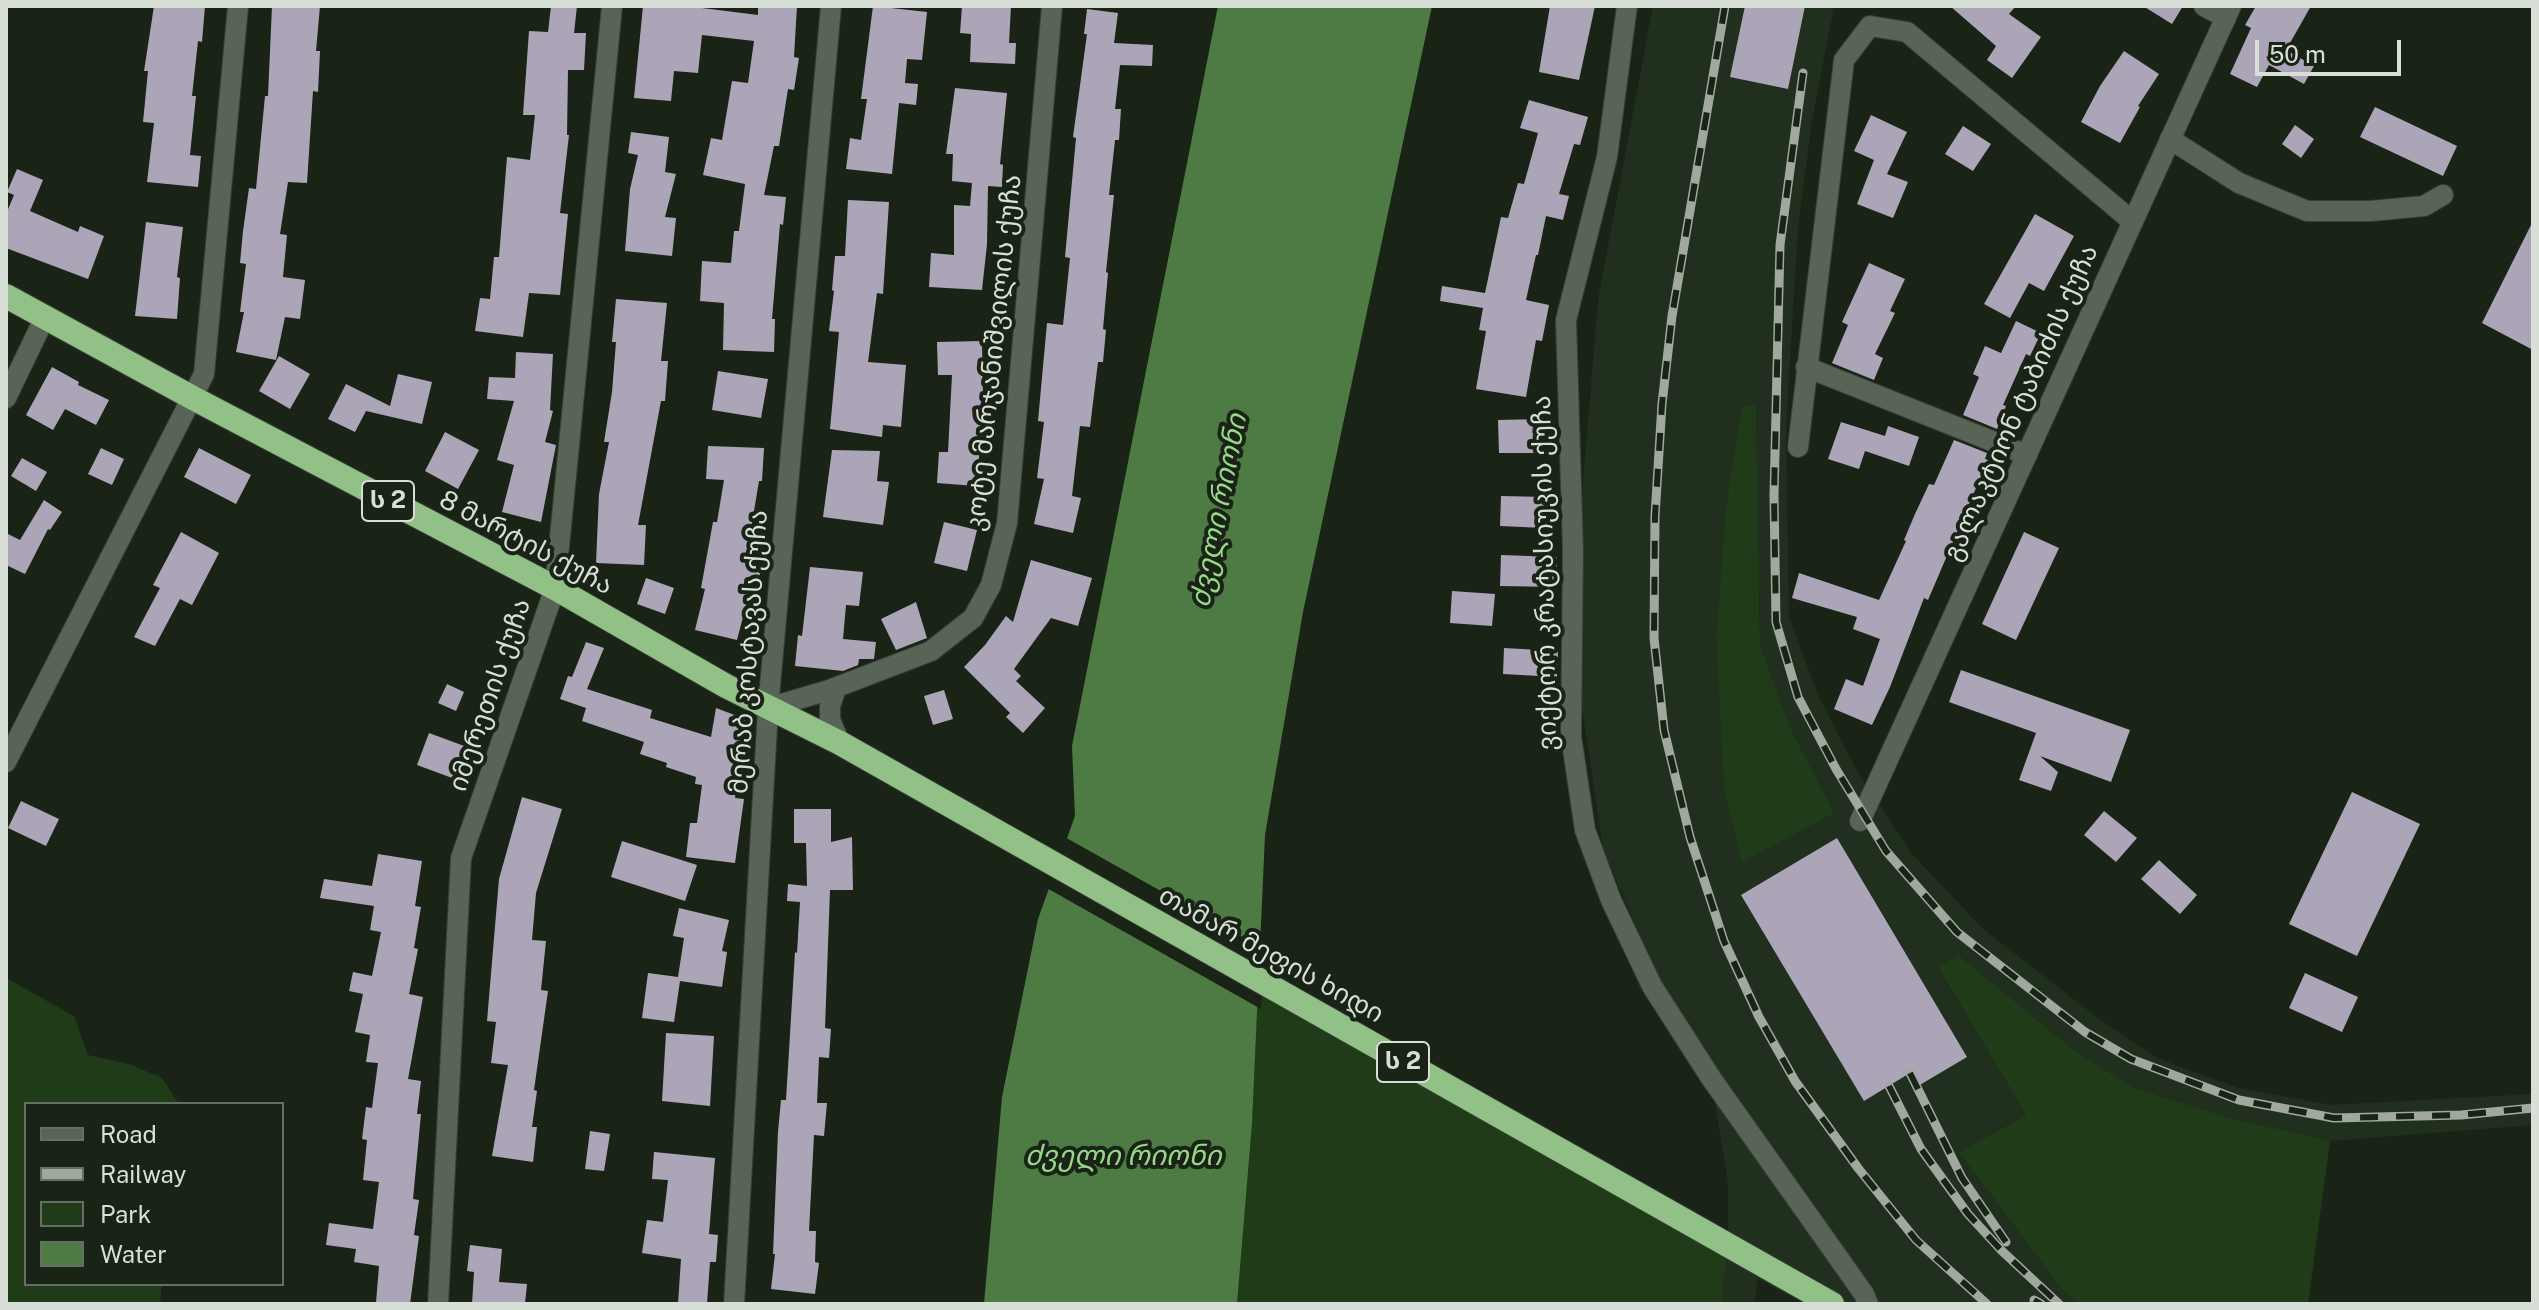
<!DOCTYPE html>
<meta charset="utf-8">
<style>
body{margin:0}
#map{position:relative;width:2539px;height:1310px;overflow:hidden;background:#192417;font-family:"Public Sans",sans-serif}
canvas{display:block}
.frame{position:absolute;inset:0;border:8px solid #d8dfd6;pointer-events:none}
.legend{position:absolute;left:24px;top:1102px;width:260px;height:184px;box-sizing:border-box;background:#192417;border:2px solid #656f63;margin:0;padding:10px 14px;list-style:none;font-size:24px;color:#d8dfd6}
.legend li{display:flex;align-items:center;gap:16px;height:40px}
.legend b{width:40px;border:2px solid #656f63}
.scale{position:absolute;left:2255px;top:40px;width:146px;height:36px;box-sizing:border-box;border:4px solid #d8dfd6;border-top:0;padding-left:10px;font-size:24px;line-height:28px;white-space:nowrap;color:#d8dfd6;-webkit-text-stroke:6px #192417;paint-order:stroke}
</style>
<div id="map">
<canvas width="2539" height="1310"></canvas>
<div class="frame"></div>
<ul class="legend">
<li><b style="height:10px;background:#586455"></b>Road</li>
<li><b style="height:10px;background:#a1a99f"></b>Railway</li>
<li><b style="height:22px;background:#1f3b18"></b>Park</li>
<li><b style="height:22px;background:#4e7a43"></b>Water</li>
</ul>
<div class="scale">50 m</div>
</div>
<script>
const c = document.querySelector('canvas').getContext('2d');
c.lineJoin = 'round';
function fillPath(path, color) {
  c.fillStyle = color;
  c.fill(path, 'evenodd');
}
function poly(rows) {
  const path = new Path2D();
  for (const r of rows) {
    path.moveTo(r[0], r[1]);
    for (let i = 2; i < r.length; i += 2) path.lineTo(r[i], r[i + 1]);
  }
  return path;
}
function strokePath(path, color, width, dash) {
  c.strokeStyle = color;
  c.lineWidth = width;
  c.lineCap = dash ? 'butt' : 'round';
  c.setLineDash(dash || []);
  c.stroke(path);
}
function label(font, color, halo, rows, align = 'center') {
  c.font = font + ' "Public Sans","Noto Sans Georgian",sans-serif';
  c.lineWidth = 8;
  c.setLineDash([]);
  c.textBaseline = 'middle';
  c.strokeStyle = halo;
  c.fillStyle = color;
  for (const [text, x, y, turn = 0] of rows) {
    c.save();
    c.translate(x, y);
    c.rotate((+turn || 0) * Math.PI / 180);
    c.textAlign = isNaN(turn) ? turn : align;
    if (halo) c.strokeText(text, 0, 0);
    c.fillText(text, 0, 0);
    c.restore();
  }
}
const built = poly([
 [1653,6,1834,6,1812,120,1798,228,1786,426,1789,618,1818,695,1857,771,1912,854,1983,929,2098,1018,2157,1058,2238,1088,2331,1105,2533,1094,2533,1125,2330,1141,2227,1117,2132,1087,1937,967,2026,1115,1959,1152,2063,1291,2078,1304,1881,1304,1865,1295,1868,1304,1804,1304,1758,1278,1754,1304,1722,1304,1728,1228,1728,1183,1711,1078,1666,995,1603,849,1582,706,1582,494,1598,300],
 [1756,406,1760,645,1791,730,1724,789,1716,637,1726,506,1742,407]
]);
const green = poly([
 [1742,406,1756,406,1760,645,1791,730,1834,813,1742,862,1724,789,1716,637,1726,506],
 [1959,956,2072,1049,2132,1087,2227,1117,2330,1141,2308,1304,2078,1304,2063,1291,1959,1152,2026,1115,1937,966],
 [6,978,74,1016,88,1055,129,1064,162,1078,179,1104,26,1104,26,1284,162,1284,160,1304,6,1304],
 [1258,986,1726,1258,1722,1304,1237,1304,1252,1124]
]);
const water = poly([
 [1218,6,1432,6,1303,612,1265,835,1252,1124,1237,1304,984,1304,1002,1097,1038,919,1075,816,1072,746]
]);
const pier = poly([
 [1063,836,1264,949,1261,1009,1045,887]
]);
const building = poly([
 [154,6,205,6,202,42,198,41,192,96,196,96,190,155,201,156,198,187,147,182,154,123,143,122,148,71,144,71],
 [272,6,320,6,316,51,320,51,318,92,313,91,307,183,288,182,280,234,287,235,283,277,305,280,300,319,285,317,276,360,236,352,244,312,240,312,246,264,240,263,243,231,249,188,256,189,265,96,268,96],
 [551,6,577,6,574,33,586,33,584,70,568,70,567,135,569,135,560,213,568,214,560,295,529,293,523,337,475,331,480,298,490,299,494,257,499,257,507,157,530,160,535,115,523,115,529,31,548,32],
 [643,6,702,6,702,8,758,15,758,6,797,6,794,57,799,58,794,90,788,89,779,146,774,146,764,195,786,197,783,225,780,224,772,319,775,319,774,352,723,350,724,303,700,301,702,261,731,263,734,231,739,231,745,184,703,175,711,138,722,140,732,81,748,83,754,41,702,35,698,73,674,71,671,101,634,98],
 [873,6,927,12,922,60,907,59,905,83,918,84,916,105,899,103,892,174,846,169,850,138,861,140,867,99,861,99],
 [962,6,1011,6,1009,43,1016,43,1015,64,970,62,971,34,960,33],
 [1550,6,1595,6,1579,80,1539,72],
 [1745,6,1805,6,1788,89,1730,77],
 [1950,6,2016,6,2009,14,2041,37,2012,78,1987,60,1996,46],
 [2143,6,2183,6,2172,24],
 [2256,6,2311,6,2286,50,2314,66,2304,84,2269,65,2257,87,2230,74,2251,28,2245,25],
 [1087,9,1118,13,1114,43,1153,45,1152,66,1120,65,1115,109,1121,109,1119,140,1115,140,1109,195,1114,195,1106,272,1108,273,1103,329,1106,330,1103,362,1098,362,1090,427,1080,426,1072,496,1081,498,1073,533,1034,524,1044,479,1037,478,1044,422,1038,421,1047,323,1063,325,1070,258,1065,257,1076,138,1073,137,1087,34,1084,34],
 [2124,51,2159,74,2138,106,2140,107,2120,143,2081,122,2100,86],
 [955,88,1007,93,1000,164,1003,165,1002,187,988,186,987,244,982,290,929,287,931,253,954,255,954,205,970,206,972,183,952,181,953,154,946,154],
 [1529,100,1588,117,1580,145,1574,144,1559,194,1569,196,1563,220,1546,216,1538,255,1536,255,1526,300,1549,305,1542,341,1536,340,1526,397,1476,389,1486,331,1479,330,1483,308,1440,301,1442,286,1485,293,1501,217,1508,218,1518,183,1524,184,1538,133,1520,128],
 [2375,107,2457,146,2443,176,2360,137],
 [1871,115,1907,132,1887,174,1908,182,1893,218,1857,204,1874,160,1854,151],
 [2295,125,2314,139,2301,158,2282,144],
 [1963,126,1991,144,1973,171,1945,154],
 [631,132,669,137,665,172,676,174,665,217,676,218,672,256,625,251,630,189,638,155,628,153],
 [17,169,43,180,30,211,78,232,80,226,104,236,88,279,6,248,6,214,14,195,7,192],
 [848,200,889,202,883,294,877,293,868,362,906,365,901,427,883,425,882,437,830,429,839,332,829,331,834,291,832,290,835,256,845,256],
 [2035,214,2074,236,2044,291,2029,283,2010,318,1984,304],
 [2533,221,2533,350,2482,323],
 [146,222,183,227,177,277,180,278,177,319,135,316],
 [1869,263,1905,279,1890,311,1895,313,1875,354,1883,358,1874,380,1832,363,1848,325,1842,322],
 [616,299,667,303,661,361,668,361,665,401,661,401,638,525,646,525,644,565,596,563,599,494,609,442,604,442,612,392,616,342,612,342],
 [2016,321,2041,333,2030,356,2026,354,2003,405,2006,406,1997,429,1963,415,1979,377,1973,374,1985,346,2001,353],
 [982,341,983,396,991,397,989,439,981,439,976,486,937,483,939,452,948,452,952,375,938,375,937,342],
 [516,352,553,354,550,410,553,411,545,442,556,445,541,522,502,512,514,465,497,460,514,401,487,399,489,377,515,378],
 [279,356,310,374,290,409,259,391],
 [52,367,79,382,78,385,109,400,96,425,65,409,53,430,26,415],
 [718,371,768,379,761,418,712,410],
 [398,374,432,382,422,424,366,411,355,432,328,419,346,384,390,406],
 [1543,419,1544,453,1499,453,1498,420],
 [1841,422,1885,436,1888,426,1919,437,1909,466,1865,451,1859,469,1828,459],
 [445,432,479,450,458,489,425,471],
 [1954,440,1987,453,1985,459,1988,460,1928,600,1924,598,1890,687,1872,725,1834,709,1846,679,1863,686,1880,639,1853,629,1857,617,1792,598,1799,573,1879,600,1906,541,1904,540,1915,514,1929,484,1934,485],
 [708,446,764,448,762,481,759,481,751,529,765,532,758,569,761,569,755,599,748,598,737,640,695,630,705,589,701,588,713,522,717,522,724,480,706,479],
 [101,448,124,459,112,485,88,474],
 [199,448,251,475,236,504,184,477],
 [832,450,880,451,877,481,889,482,883,525,823,517],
 [22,458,47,472,36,491,11,476],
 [1501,496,1545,497,1544,528,1500,526],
 [44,500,62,512,50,530,48,529,25,574,6,565,6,533,20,540],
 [944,522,977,530,967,571,934,563],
 [181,532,219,553,192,605,180,599,155,646,134,637,160,588,153,585],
 [2024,532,2059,548,2016,640,1982,624],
 [1501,555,1557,557,1555,587,1500,586],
 [1031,560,1092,578,1078,626,1051,618,1014,669,1021,676,1016,681,1045,708,1023,733,1006,717,1010,713,964,667,985,645,1006,616,1013,622],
 [810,567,863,572,859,606,846,605,843,639,876,642,874,659,859,659,858,665,843,671,795,666,798,635,802,636],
 [646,578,674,588,665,614,637,604],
 [1452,591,1495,594,1492,626,1450,623],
 [916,602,927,638,896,650,881,619],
 [586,642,604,648,587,689,652,710,650,718,711,737,716,708,748,720,750,728,743,747,735,798,744,799,735,863,686,857,690,823,697,823,702,785,695,784,696,777,666,767,667,763,640,754,644,742,582,721,586,708,560,699,568,676,572,677],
 [1504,648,1558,651,1557,677,1503,674],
 [1961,670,2130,730,2111,782,2040,756,2058,772,2051,791,2019,780,2036,733,1949,702],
 [447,684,464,692,456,711,438,703],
 [944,690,953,719,933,725,924,696],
 [429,733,475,750,463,782,417,765],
 [2352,792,2420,824,2357,956,2289,924],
 [522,797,562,809,536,893,532,940,546,941,541,990,548,991,534,1090,537,1091,532,1127,537,1127,533,1162,492,1156,508,1065,491,1063,496,1022,487,1021,499,879],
 [21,801,59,819,46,846,8,828],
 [794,809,831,809,831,842,852,837,853,890,830,890,825,1028,831,1029,829,1058,819,1057,817,1103,827,1103,824,1136,814,1135,809,1231,816,1231,815,1262,819,1263,815,1294,771,1289,775,1254,773,1254,778,1132,781,1100,786,1100,795,952,797,953,800,902,787,901,788,884,807,886,806,843,794,843],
 [2104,811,2137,838,2116,862,2084,835],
 [1837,838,1967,1057,1918,1086,1910,1073,1864,1101,1741,895],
 [622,841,697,865,685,901,611,877],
 [378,854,422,861,415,906,421,907,414,948,418,949,409,994,423,997,408,1079,421,1081,417,1114,421,1114,413,1199,419,1200,414,1235,419,1236,410,1304,376,1303,379,1266,354,1262,356,1249,326,1245,329,1223,373,1229,379,1182,363,1180,367,1140,362,1139,366,1107,372,1108,378,1063,366,1062,370,1035,355,1032,363,994,349,991,353,972,372,976,381,932,370,930,374,906,320,898,324,879,372,886],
 [2159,860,2197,895,2180,914,2141,879],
 [679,908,729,920,722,951,727,952,722,987,680,981,674,1022,642,1018,648,973,678,977,684,938,673,936],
 [2305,973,2358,997,2342,1032,2289,1008],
 [666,1033,714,1036,710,1106,662,1101],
 [590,1131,610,1134,604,1171,585,1169],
 [654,1152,715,1158,709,1234,718,1235,716,1262,710,1262,707,1304,678,1304,681,1259,642,1253,647,1220,663,1222,668,1180,652,1179],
 [470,1245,502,1249,499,1282,527,1284,525,1304,472,1304,474,1272,467,1271]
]);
const path = poly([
 [6,963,8,963]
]);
const minor = poly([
 [1627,6,1607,157,1566,320,1573,551,1571,736,1585,830,1611,900,1652,986,1711,1078,1864,1294,1868,1304],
 [2204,6,2226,18],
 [2170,139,2239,183,2307,211,2371,211,2424,206,2443,195],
 [1806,367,2027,455],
 [6,398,45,317],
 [1798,447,1844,60,1870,26,1907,32,2132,221],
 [836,688,830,706,830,720,840,743],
 [768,708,829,690,931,651,973,618,991,585,1007,523,1052,6],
 [6,762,204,374,238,6],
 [1860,821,2231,6],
 [438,1304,461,858,555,588,612,6],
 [734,1304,768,708,831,6]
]);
const highway = poly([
 [6,296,193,398,555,588,726,686,840,743,1832,1304]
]);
const rail = poly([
 [1725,6,1672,316,1662,404,1655,516,1654,638,1664,730,1690,837,1724,941,1759,1017,1795,1081,1858,1168,1916,1240,1987,1304],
 [1803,73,1780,245,1774,495,1776,622,1798,697,1836,769,1886,851,1957,932,2085,1032,2131,1059,2239,1100,2334,1118,2461,1115,2533,1108],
 [1910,1073,1962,1178,2006,1242],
 [1889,1086,1921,1149,1968,1214,2002,1251,2059,1304],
 [2034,1300,2041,1304]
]);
const shields = [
 [388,501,52],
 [1403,1062,52]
];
const shieldNames = [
 ["ს 2",388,501],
 ["ს 2",1403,1062]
];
const streetNames = [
 ["კოტე მარჯანიშვილის ქუჩა",994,353,-84],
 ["გალაკტიონ ტაბიძის ქუჩა",2021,403,-66],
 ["8 მარტის ქუჩა",526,543,28],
 ["ვიქტორ კრატასიუკის ქუჩა",1545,573,-91],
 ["მერაბ კოსტავას ქუჩა",749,652,-86],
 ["იმერეთის ქუჩა",490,695,-71],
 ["თამარ მეფის ხიდი",1271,955,29]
];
const waterNames = [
 ["ძველი რიონი",1219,511,-79],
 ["ძველი რიონი",1123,1156]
];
fillPath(built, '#21301e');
fillPath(green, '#1f3b18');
fillPath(water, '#4e7a43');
fillPath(pier, '#192417');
fillPath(building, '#aca5b8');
strokePath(minor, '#373f36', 22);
strokePath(highway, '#373f36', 26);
strokePath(path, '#6d766b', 3, [4, 6]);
strokePath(minor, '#586455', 20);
strokePath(highway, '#92c187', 24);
strokePath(rail, '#a1a99f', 9);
strokePath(rail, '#192417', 6, [18]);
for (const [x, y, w] of shields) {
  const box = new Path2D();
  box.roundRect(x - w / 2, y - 20, w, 40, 6);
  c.fillStyle = '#192417';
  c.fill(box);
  strokePath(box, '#d8dfd6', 2);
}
label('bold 24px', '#d8dfd6', null, shieldNames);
label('26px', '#d8dfd6', '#192417', streetNames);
label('italic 28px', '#98d889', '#192417', waterNames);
</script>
